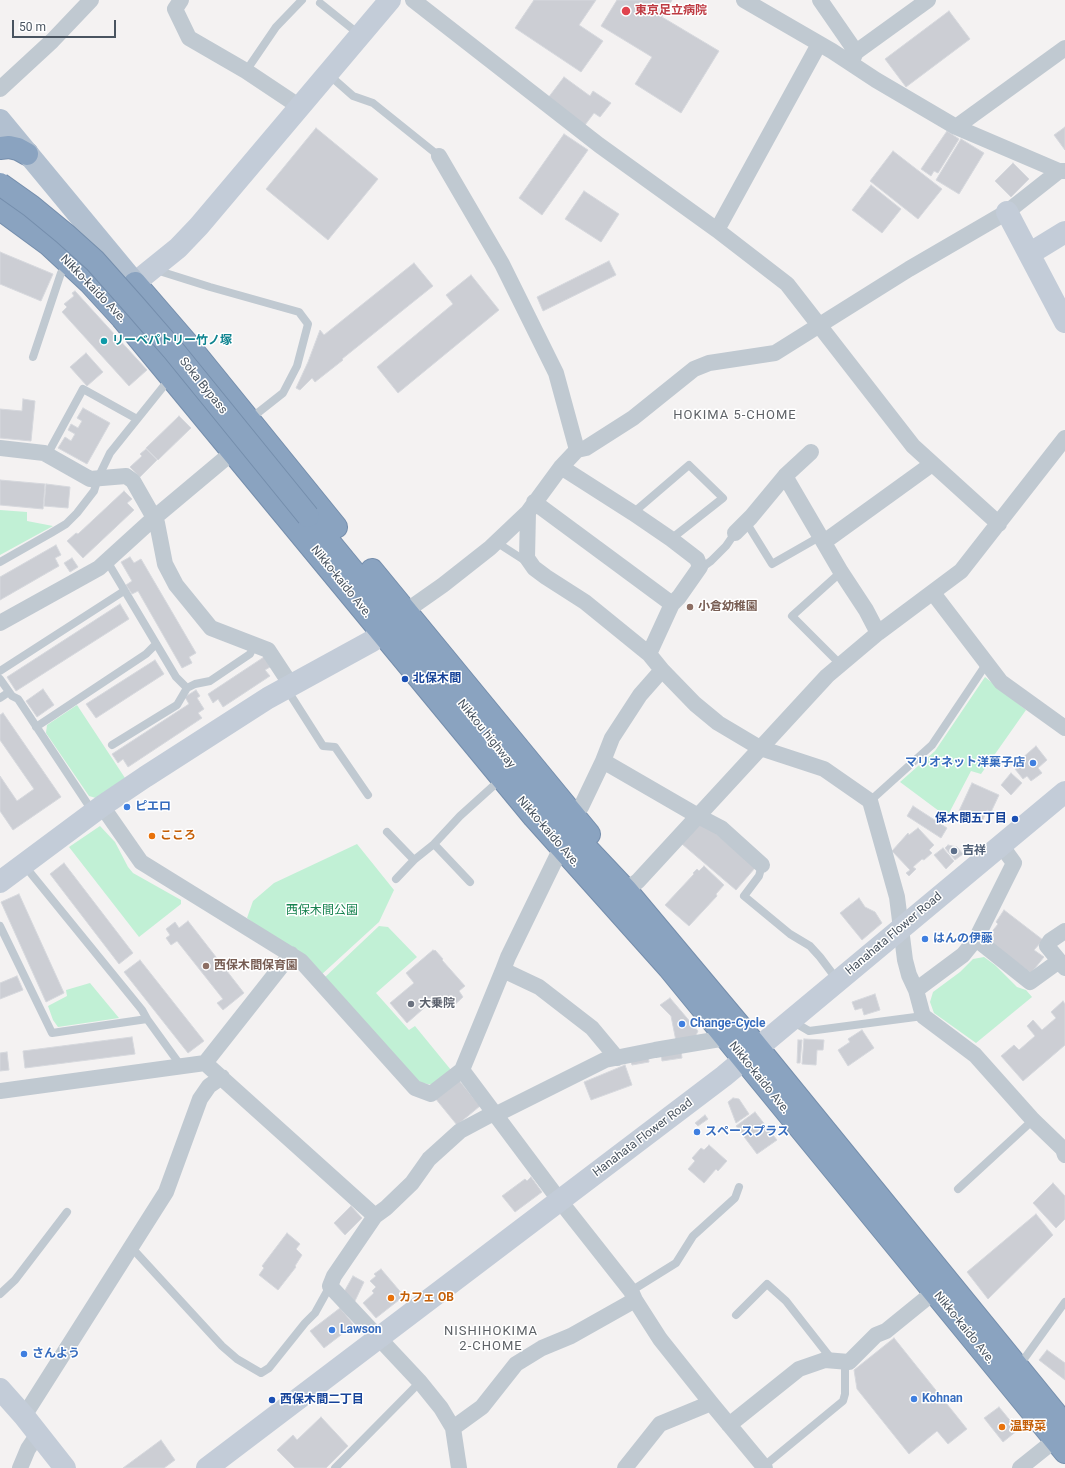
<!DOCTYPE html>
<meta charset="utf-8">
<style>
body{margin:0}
#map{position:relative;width:1065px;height:1468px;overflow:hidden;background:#f4f2f2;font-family:Roboto,sans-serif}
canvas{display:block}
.scale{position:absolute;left:12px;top:20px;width:104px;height:18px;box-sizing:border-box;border:2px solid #495460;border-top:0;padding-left:5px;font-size:12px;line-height:14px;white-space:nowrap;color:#495460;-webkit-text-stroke:3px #fff;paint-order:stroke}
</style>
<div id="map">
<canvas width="1065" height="1468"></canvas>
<div class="scale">50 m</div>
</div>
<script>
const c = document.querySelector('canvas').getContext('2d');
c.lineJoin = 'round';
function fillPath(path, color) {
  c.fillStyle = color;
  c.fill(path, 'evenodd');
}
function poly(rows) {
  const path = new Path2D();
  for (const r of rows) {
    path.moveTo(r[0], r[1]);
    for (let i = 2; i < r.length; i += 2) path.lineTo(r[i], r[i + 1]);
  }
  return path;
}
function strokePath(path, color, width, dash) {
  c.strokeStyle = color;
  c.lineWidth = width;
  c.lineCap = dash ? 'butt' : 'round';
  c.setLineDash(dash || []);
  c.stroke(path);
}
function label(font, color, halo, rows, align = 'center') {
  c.font = font + ' Roboto,"Noto Sans JP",sans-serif';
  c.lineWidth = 3;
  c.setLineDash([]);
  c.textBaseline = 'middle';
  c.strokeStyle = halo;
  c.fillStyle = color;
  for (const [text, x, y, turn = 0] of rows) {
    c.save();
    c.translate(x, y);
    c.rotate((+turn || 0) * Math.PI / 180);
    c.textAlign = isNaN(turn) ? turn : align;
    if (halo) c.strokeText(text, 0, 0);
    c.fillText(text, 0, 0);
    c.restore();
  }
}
const green = poly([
 [0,510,27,512,27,521,53,526,0,555],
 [985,677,1026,710,981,774,971,771,947,817,900,782,935,751],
 [77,705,125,778,96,798,89,796,46,733,47,725],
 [100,826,115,842,128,867,133,873,181,900,181,904,139,937,69,847],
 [357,844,394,890,379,922,321,975,247,918,253,901,274,883],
 [379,926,388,927,417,957,376,993,409,1030,415,1026,451,1070,433,1085,417,1082,323,979],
 [984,957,995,965,1017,987,1026,990,1032,997,976,1043,934,1013,930,1002,933,992,960,972,973,959],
 [90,983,119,1018,58,1027,53,1020,48,1006,67,996,66,990]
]);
const building = poly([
 [534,0,596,0,579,25,603,41,581,72,515,28,534,0],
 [617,0,672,0,662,17,719,51,681,113,635,84,652,57,601,26,617,0],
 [949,11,970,39,906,87,885,59,949,11],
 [564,77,590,96,593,91,611,103,600,117,594,113,585,125,548,98,564,77],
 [1065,127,1065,150,1054,135,1065,127],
 [316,128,378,179,328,240,266,189,316,128],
 [947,131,959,139,938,173,934,171,931,176,921,169,947,131],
 [564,134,588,150,542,215,519,198,564,134],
 [961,139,984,153,959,194,936,180,961,139],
 [893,151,942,189,918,219,870,181,893,151],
 [1013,163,1029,179,1011,197,995,181,1013,163],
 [871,185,901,209,882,233,852,210,871,185],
 [584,191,619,214,601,242,565,219,584,191],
 [0,252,53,274,41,301,0,284,0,252],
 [609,261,616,275,543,311,537,297,609,261],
 [414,263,433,286,342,359,343,360,315,382,312,378,300,390,296,388,308,362,320,330,324,335,414,263],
 [471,275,499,310,398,393,377,367,453,304,446,295,471,275],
 [75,291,147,370,129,386,62,312,67,307,64,304,74,296,72,293,75,291],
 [86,353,103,372,87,386,70,367,86,353],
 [23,399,35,401,31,441,0,438,0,409,22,411,23,399],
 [83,408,110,423,87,464,58,448,65,437,71,441,75,434,68,430,71,424,78,428,82,421,77,418,83,408],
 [179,416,191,428,158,460,146,448,179,416],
 [146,449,157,460,140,477,130,467,142,456,140,454,146,449],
 [0,480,45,484,43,509,0,505,0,480],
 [46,484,70,487,68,508,44,506,46,484],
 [124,491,132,499,127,503,134,510,83,558,67,541,76,533,78,534,124,491],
 [56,545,61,555,55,558,59,566,0,600,0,577,56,545],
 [130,557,134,563,141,559,196,653,189,657,192,663,182,668,138,591,132,594,126,585,132,581,121,562,130,557],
 [72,558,78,567,70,572,64,563,72,558],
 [120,604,129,619,16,691,7,677,120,604],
 [264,657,270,667,265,670,270,676,223,707,218,699,213,703,208,694,264,657],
 [155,660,164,674,96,718,86,704,155,660],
 [43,689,54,705,37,717,26,701,43,689],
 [196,690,200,696,197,698,204,709,198,713,202,718,128,767,123,759,118,763,112,754,189,704,185,697,196,690],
 [3,713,61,797,13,830,0,811,0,776,17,801,34,789,0,740,0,715,3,713],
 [1036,746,1047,760,1038,768,1042,773,1031,781,1027,776,1023,779,1015,769,1022,762,1020,760,1036,746],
 [1011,773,1022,783,1011,795,1001,785,1011,773],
 [972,783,999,795,991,812,987,810,982,822,959,811,972,783],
 [913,806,947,828,941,838,907,816,913,806],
 [699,824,713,831,755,868,736,890,682,844,699,824],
 [918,828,934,845,929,850,932,853,924,860,922,859,913,867,916,869,909,876,906,873,910,870,892,851,908,833,909,835,918,828],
 [948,845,957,847,963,854,955,860,945,848,948,845],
 [943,848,954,861,946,869,934,855,943,848],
 [64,863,133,953,119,964,50,874,64,863],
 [704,866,724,885,716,894,717,896,689,926,665,905,694,874,693,873,697,869,699,871,704,866],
 [19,894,64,993,46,1002,1,902,19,894],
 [859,898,865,907,875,912,882,923,862,940,840,913,859,898],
 [1004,910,1043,940,1034,950,1044,957,1031,973,986,939,998,924,996,922,1004,910],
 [188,921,244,993,223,1010,217,1003,223,999,177,941,171,945,166,938,170,935,166,929,175,922,179,928,188,921],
 [433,950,434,951,435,950,443,959,442,960,465,986,459,991,463,997,451,1008,443,998,434,1005,431,1002,407,1023,390,1003,414,983,406,973,433,950],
 [140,960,204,1041,188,1053,124,972,140,960],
 [17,976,23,990,0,999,0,983,17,976],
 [875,994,880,1010,864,1015,862,1008,855,1010,852,1002,875,994],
 [670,998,698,1031,695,1037,676,1041,671,1016,660,1005,670,998],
 [1063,1001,1065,1004,1065,1045,1023,1081,1001,1056,1014,1045,1019,1050,1035,1036,1027,1026,1033,1020,1042,1030,1056,1018,1051,1012,1063,1001],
 [862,1030,874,1048,848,1066,838,1050,850,1042,848,1039,862,1030],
 [132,1037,135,1054,25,1068,23,1051,132,1037],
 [804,1039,824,1040,823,1050,817,1050,816,1065,802,1064,804,1039],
 [798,1040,802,1040,800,1063,797,1063,798,1040],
 [681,1050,682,1058,662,1061,661,1053,681,1050],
 [7,1052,9,1070,0,1071,0,1053,7,1052],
 [648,1055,649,1062,632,1065,630,1059,648,1055],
 [625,1065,632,1085,591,1100,584,1082,625,1065],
 [458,1079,480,1106,457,1125,435,1098,458,1079],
 [733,1098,739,1099,749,1114,736,1123,728,1102,733,1098],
 [755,1112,777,1140,757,1154,736,1126,755,1112],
 [705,1115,708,1119,698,1126,695,1123,705,1115],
 [709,1145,727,1161,718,1171,716,1169,704,1183,688,1169,695,1161,692,1158,701,1148,704,1150,709,1145],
 [531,1177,542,1192,515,1212,502,1196,525,1179,527,1181,531,1177],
 [1053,1183,1065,1196,1065,1219,1056,1228,1033,1203,1053,1183],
 [351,1206,362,1218,345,1235,334,1223,351,1206],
 [1036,1214,1053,1235,988,1299,967,1272,1036,1214],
 [287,1233,300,1244,296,1249,302,1255,295,1266,296,1267,278,1290,259,1275,264,1268,262,1266,287,1233],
 [381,1269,404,1296,376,1318,363,1303,374,1293,372,1291,376,1287,370,1281,376,1276,374,1274,381,1269],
 [353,1276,364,1282,354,1303,344,1292,353,1276],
 [340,1308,354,1325,324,1348,310,1331,340,1308],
 [894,1338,967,1429,948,1444,937,1431,909,1454,857,1389,854,1370,894,1338],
 [1047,1350,1065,1363,1065,1380,1039,1360,1047,1350],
 [999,1407,1018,1430,1003,1442,984,1418,999,1407],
 [321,1417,348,1446,326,1468,295,1468,277,1450,293,1435,297,1440,321,1417],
 [161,1440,175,1460,164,1468,123,1468,161,1440]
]);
const lane = poly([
 [320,3,360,35],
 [246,71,276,27,302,0],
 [328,74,353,96,373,103,439,156],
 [156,270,210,287,299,312,308,324,297,366,283,393,250,419],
 [33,357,61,273,70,265],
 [47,455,83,389,137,419],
 [633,513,689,465,723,498,671,539],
 [746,522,772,564,821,536],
 [496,542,527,562],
 [107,561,176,677,187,688],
 [0,562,51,533,66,524,77,513,94,491,98,478,110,453,171,377],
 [700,569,711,561,726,546,735,533],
 [840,664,792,616,841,572],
 [0,671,124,591],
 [0,679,12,696,18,699,93,812],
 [286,688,323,746,335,747,368,795],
 [0,698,9,692],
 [36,727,146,654,156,644],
 [112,745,177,705,187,688,195,684,210,681,250,654,254,645],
 [870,801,932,745,987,663],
 [387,832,414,860],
 [434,844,470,882],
 [24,865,142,1010,147,1019,181,1066],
 [762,865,759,876,744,896,790,934,810,946,820,957,838,981],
 [396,879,414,860,434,844,460,816,501,779],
 [0,926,52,1033,147,1019],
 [792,1021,809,1031,923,1016],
 [958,1189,1033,1120],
 [131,1247,222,1346,237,1359,261,1373,269,1368,305,1323,315,1313,330,1286],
 [631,1291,676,1263,693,1236,735,1198,739,1187],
 [0,1294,15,1280,67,1212],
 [736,1315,767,1284,786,1301,833,1361],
 [1019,1366,1065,1302],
 [764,1466,843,1401,845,1394,845,1362],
 [335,1468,420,1382]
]);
const street = poly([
 [181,0,175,9,189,38,246,71,300,107],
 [413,0,599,145,717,230,787,284,913,446,999,524],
 [744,0,832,51,876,80,956,127,1059,171,1065,171],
 [820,0,856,52],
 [851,63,856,52,928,0],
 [0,89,52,41,91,0],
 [956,127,1065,48],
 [439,156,502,264,556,373,577,450],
 [717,230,819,44],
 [0,448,44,453,90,479,126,476,133,481,157,523,165,564,176,585,211,628,268,650,291,685],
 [561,467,633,513,671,539,697,559,700,567,679,597,672,604],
 [785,476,841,572,866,610,878,633],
 [534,502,672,604,649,654],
 [528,512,527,558,534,568,546,577,585,602,649,654,662,670,695,704,718,723,760,748,824,769,870,801,897,897,905,960,909,975,916,990,923,1016,975,1055,1033,1120,1063,1149,1065,1155],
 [735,533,751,517,785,476,811,452],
 [824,542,932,464],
 [933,593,1001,682,1065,728],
 [406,611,443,585,490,548,528,512,561,467,577,450,586,448,633,418,694,369,709,363,775,353,909,269,1007,212,1059,171],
 [0,623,99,568,154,518,234,451],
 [603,761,698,816,721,828,762,865],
 [102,806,141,862,301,961,415,1088,431,1094,462,1070,503,970,539,987,592,1028,617,1058],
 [573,813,581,807,603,761,612,738,640,695,662,670],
 [626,890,638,881,827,676,878,633,961,571,1065,438],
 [976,939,1030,982,1059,961],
 [291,954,205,1063,375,1216],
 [1065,968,1047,946,1050,941,1065,931],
 [503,970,508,957,561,848],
 [916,990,963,955,976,939,1014,863,1001,845],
 [462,1070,560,1201,631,1291,635,1300,660,1339,711,1403,765,1468],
 [0,1091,205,1063],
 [24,1416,166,1192,200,1099,209,1086,222,1077],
 [729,1425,799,1369,825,1360,849,1362,876,1335,886,1331,934,1292],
 [453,1428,482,1407,516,1364,542,1348,571,1336,635,1300],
 [20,1468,28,1449,38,1434],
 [459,1468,453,1428,441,1408,420,1382,330,1286,334,1276,375,1216,386,1208,412,1183,429,1159,460,1131,490,1115,501,1112,605,1060,655,1050,726,1038],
 [625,1468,660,1424,711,1403],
 [1020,1468,1055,1440]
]);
const secondary = poly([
 [1007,212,1065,322],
 [1029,254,1065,232],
 [121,294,178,248,199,226,390,0],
 [0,882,102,806,145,777,268,698,372,641,382,632],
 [0,1389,24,1416,65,1468],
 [207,1468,724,1076,1065,792]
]);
const primary = poly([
 [0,120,135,283]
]);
const highway = poly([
 [0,148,9,147,18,149,27,154],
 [0,209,48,244,90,283,122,318,534,817,669,968,1065,1452],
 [135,283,186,342,336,527],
 [308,516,542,801,626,890,745,1032,1065,1425],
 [372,570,589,834]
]);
const highwayBridge = poly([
 [0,184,31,206,65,234,95,261,135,306,174,351,308,516]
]);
const markers = [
 [626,11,5,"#e0444e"],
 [104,341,4,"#0f9aa8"],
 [690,607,4,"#8d6e63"],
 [405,679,4,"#1a4fb4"],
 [1033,763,4,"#3f7fe0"],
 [127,807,4,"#3f7fe0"],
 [1015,819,4,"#1a4fb4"],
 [152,836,4,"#e8710a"],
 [954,851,4,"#5c6f8a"],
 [925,939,4,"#3f7fe0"],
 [206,966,4,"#8d6e63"],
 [411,1004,4,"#6b7280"],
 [682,1024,4,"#3f7fe0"],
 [697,1132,4,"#3f7fe0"],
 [391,1298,4,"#e8710a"],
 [332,1330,4,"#3f7fe0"],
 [24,1354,4,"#3f7fe0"],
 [914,1399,4,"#3f7fe0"],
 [272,1400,4,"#1a4fb4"],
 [1002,1427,4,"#e8710a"]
];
const healthNames = [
 ["東京足立病院",635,11]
];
const streetNames = [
 ["Nikko-kaido Ave.",93,289,46],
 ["Soka Bypass",203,386,51],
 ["Nikko-kaido Ave.",341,582,51],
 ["Nikkou highway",486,734,51],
 ["Nikko-kaido Ave.",548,832,49],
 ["Hanahata Flower Road",894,934,-40],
 ["Nikko-kaido Ave.",759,1078,51],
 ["Hanahata Flower Road",643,1138,-37],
 ["Nikko-kaido Ave.",964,1328,51]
];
const cultureNames = [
 ["リーベパトリー竹ノ塚",112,341]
];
const educationNames = [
 ["小倉幼稚園",698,607],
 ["西保木間保育園",214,966]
];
const transitNames = [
 ["北保木間",413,679],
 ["保木間五丁目",1007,819,"right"],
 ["西保木間二丁目",280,1400]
];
const shopNames = [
 ["マリオネット洋菓子店",1025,763,"right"],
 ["ピエロ",135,807],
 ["はんの伊藤",933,939],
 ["Change-Cycle",690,1024],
 ["スペースプラス",705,1132],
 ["Lawson",340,1330],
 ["さんよう",32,1354],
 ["Kohnan",922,1399]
];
const foodNames = [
 ["こころ",160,836],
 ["カフェ OB",399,1298],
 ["温野菜",1010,1427]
];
const serviceNames = [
 ["吉祥",962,851]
];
const parkNames = [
 ["西保木間公園",322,911]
];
const worshipNames = [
 ["大乗院",419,1004]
];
const neighbourhoodNames = [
 ["HOKIMA 5-CHOME",735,416],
 ["NISHIHOKIMA",491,1332],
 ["2-CHOME",491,1347]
];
fillPath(green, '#c1f0d5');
fillPath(building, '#ccced4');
strokePath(building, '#d6d8dd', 1);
strokePath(highway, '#758eac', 24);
strokePath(lane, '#c0c9d1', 8);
strokePath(street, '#c0c9d1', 16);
strokePath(secondary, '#c3ccd8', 22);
strokePath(primary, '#b2c0d0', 22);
strokePath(highway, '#8aa3c0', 22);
strokePath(highwayBridge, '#758eac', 24, []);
strokePath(highwayBridge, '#8aa3c0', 22);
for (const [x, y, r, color] of markers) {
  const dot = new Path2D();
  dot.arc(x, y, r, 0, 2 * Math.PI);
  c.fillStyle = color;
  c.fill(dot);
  strokePath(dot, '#fff', 1.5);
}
label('bold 12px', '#be3a42', '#fff', healthNames, 'left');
label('12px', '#495460', '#fff', streetNames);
label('bold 12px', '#0d838f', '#fff', cultureNames, 'left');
label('bold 12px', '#785e54', '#fff', educationNames, 'left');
label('bold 12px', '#164399', '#fff', transitNames, 'left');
label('bold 12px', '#366cbe', '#fff', shopNames, 'left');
label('bold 12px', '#c56008', '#fff', foodNames, 'left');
label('bold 12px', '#4e5e75', '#fff', serviceNames, 'left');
label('12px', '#178350', '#fff', parkNames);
label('bold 12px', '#5b616d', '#fff', worshipNames, 'left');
c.letterSpacing = '1px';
label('13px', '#5e6267', '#fff', neighbourhoodNames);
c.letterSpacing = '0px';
</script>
